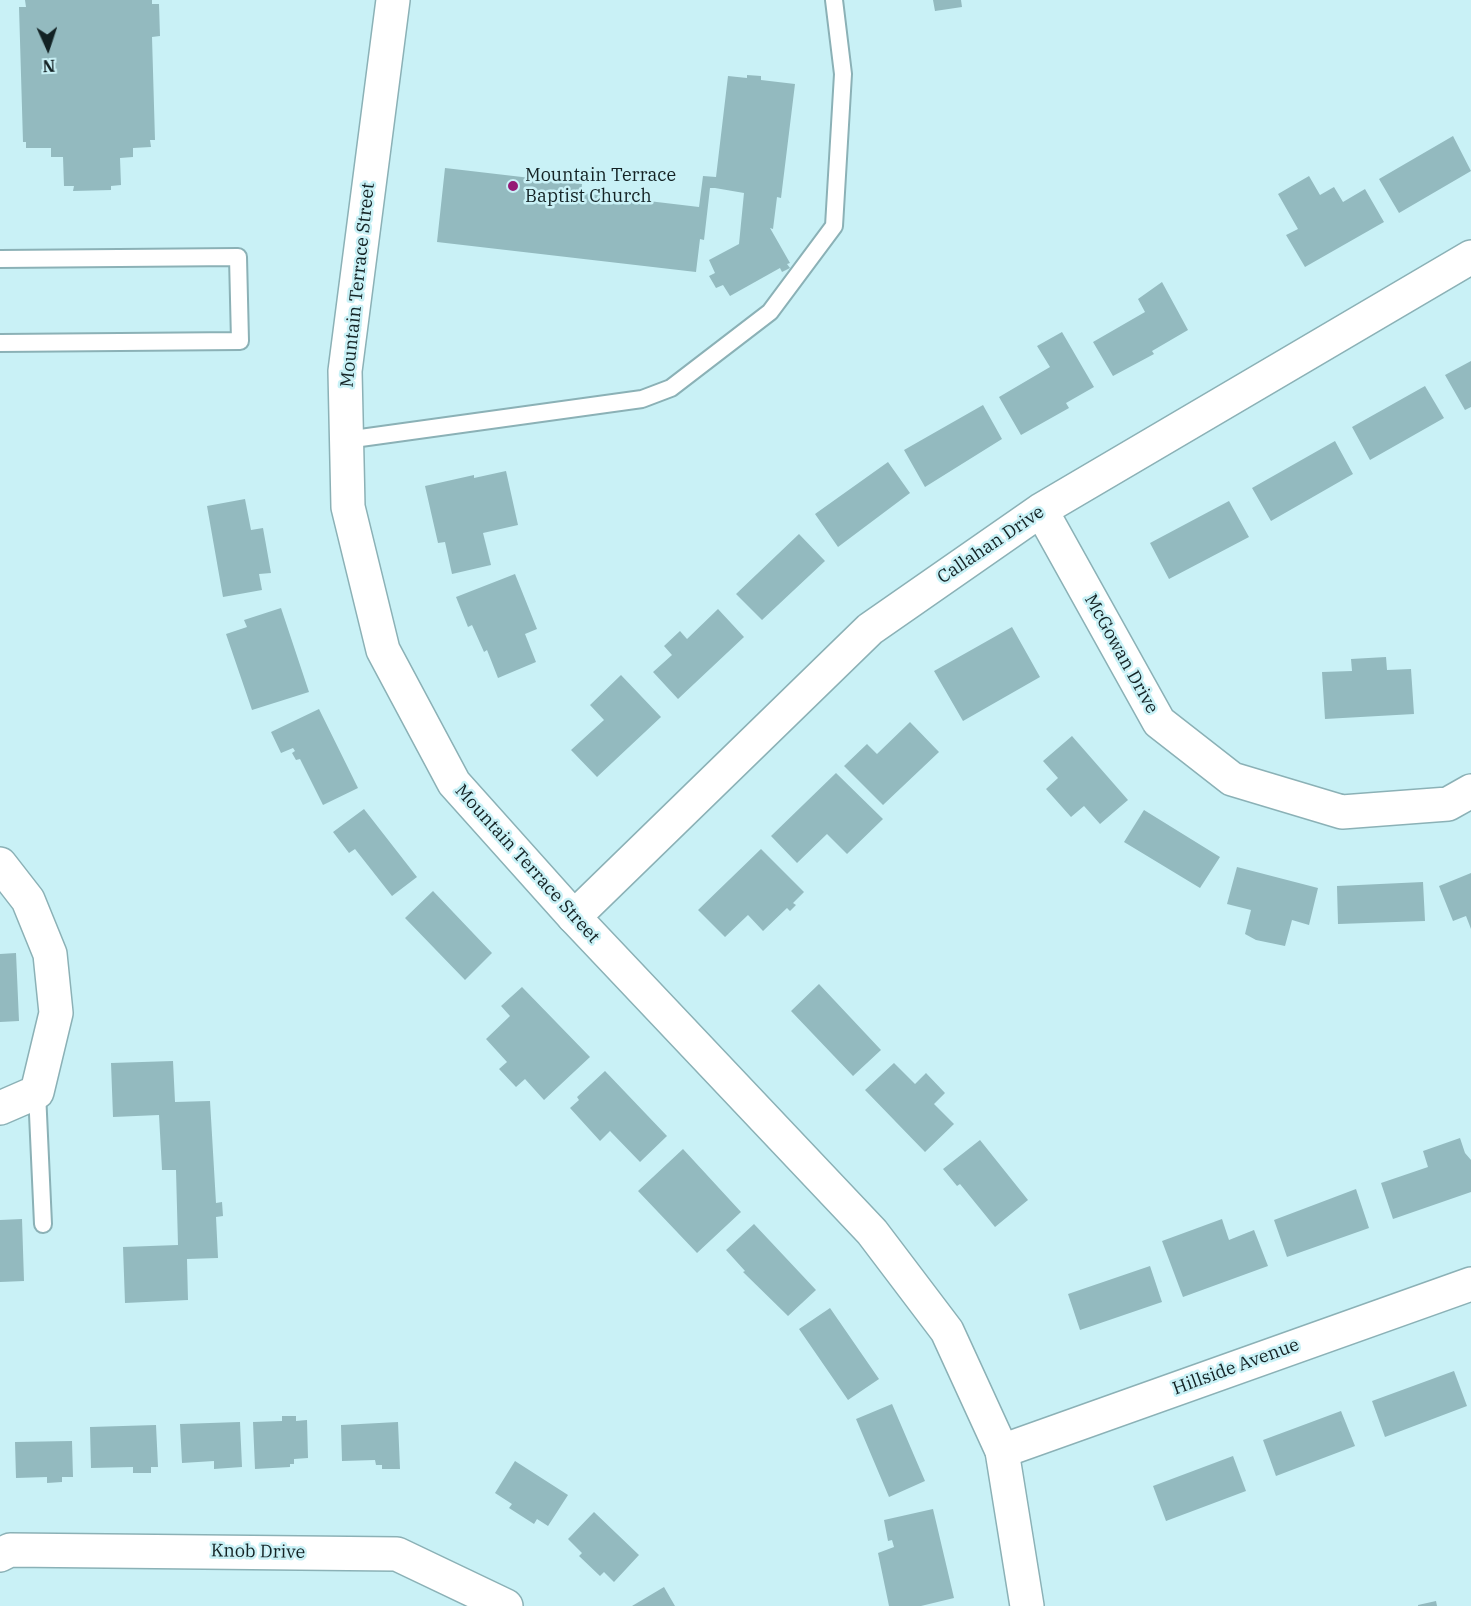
<!DOCTYPE html>
<style>
body{margin:0}
#map{position:relative;width:1471px;height:1606px;overflow:hidden;background:#c9f1f6;font-family:"IBM Plex Serif",serif}
canvas{display:block}
.north{position:absolute;left:18px;top:18px;width:60px;height:60px;-webkit-text-stroke:4px #c9f1f6;paint-order:stroke;rotate:177deg;font-size:16px;font-weight:700;line-height:24px;text-align:center;color:#132224}
.north::after{content:'';display:block;margin:auto;width:21px;height:27px;background:#132224;clip-path:polygon(50% 0,100% 100%,50% 72%,0 100%)}
</style>
<div id="map">
<canvas width="1471" height="1606"></canvas>
<div class="north">N</div>
</div>
<script>
const c = document.querySelector('canvas').getContext('2d');
c.lineJoin = 'round';
function fillPath(path, color) {
  c.fillStyle = color;
  c.fill(path, 'evenodd');
}
function poly(rows) {
  const path = new Path2D();
  for (const r of rows) {
    path.moveTo(r[0], r[1]);
    for (let i = 2; i < r.length; i += 2) path.lineTo(r[i], r[i + 1]);
  }
  return path;
}
function strokePath(path, color, width, dash) {
  c.strokeStyle = color;
  c.lineWidth = width;
  c.lineCap = dash ? 'butt' : 'round';
  c.setLineDash(dash || []);
  c.stroke(path);
}
function label(font, color, halo, rows, align = 'center') {
  c.font = font + ' "IBM Plex Serif",serif';
  c.lineWidth = 5;
  c.setLineDash([]);
  c.textBaseline = 'middle';
  c.strokeStyle = halo;
  c.fillStyle = color;
  for (const [text, x, y, turn = 0] of rows) {
    c.save();
    c.translate(x, y);
    c.rotate((+turn || 0) * Math.PI / 180);
    c.textAlign = isNaN(turn) ? turn : align;
    if (halo) c.strokeText(text, 0, 0);
    c.fillText(text, 0, 0);
    c.restore();
  }
}
const building = poly([
 [25,0,152,0,152,4,159,4,160,36,152,37,155,140,150,140,151,147,133,148,133,157,120,158,121,185,111,186,111,190,73,191,74,186,64,186,63,157,51,157,51,148,26,148,26,142,23,142,19,7,26,7],
 [933,0,961,0,962,7,935,11],
 [747,75,761,76,761,80,795,84,781,198,777,197,773,229,770,228,790,263,787,264,790,268,782,272,780,268,730,296,723,285,716,288,709,276,715,273,709,260,739,244,744,193,715,188,710,188,704,240,700,239,696,272,437,242,445,168,582,184,581,193,699,207,703,176,716,177,728,76,747,78],
 [1453,136,1471,171,1399,213,1379,179],
 [1309,176,1320,195,1334,187,1343,202,1365,189,1384,222,1305,267,1286,235,1298,229,1278,194],
 [1162,282,1188,330,1152,351,1154,354,1113,376,1093,342,1145,312,1138,299],
 [1062,332,1094,387,1066,403,1069,408,1021,435,999,397,1050,367,1037,346],
 [1471,361,1471,407,1465,410,1445,375],
 [1425,386,1444,418,1370,460,1352,427],
 [983,405,1002,439,925,487,904,450],
 [1335,441,1353,474,1271,521,1252,488],
 [888,462,910,493,838,547,815,514],
 [506,471,518,525,483,533,491,565,452,574,445,542,438,543,425,486,474,475,474,478],
 [245,499,251,530,263,528,271,573,259,574,262,590,223,597,207,506],
 [1229,501,1249,537,1169,579,1150,543],
 [799,534,825,561,762,620,736,594],
 [515,574,537,629,525,634,536,662,498,678,487,650,484,652,472,625,468,627,456,597],
 [281,608,309,692,252,710,226,634,247,627,244,620],
 [718,609,744,637,678,699,653,672,672,655,664,646,680,631,687,639],
 [1012,627,1040,677,963,721,934,671],
 [1386,657,1387,670,1411,669,1414,714,1325,719,1322,672,1352,671,1351,659],
 [621,675,661,717,597,777,571,750,604,720,590,705],
 [319,709,358,788,323,805,300,759,296,760,292,753,295,751,293,748,281,753,271,732],
 [910,722,939,752,883,805,844,766,867,744,877,754],
 [1072,736,1128,800,1100,824,1084,806,1071,817,1046,789,1058,778,1043,761],
 [836,773,883,819,847,854,827,834,797,863,771,836],
 [364,809,417,877,392,896,355,849,349,853,333,832],
 [1144,810,1220,857,1200,888,1124,842],
 [761,849,804,892,793,903,796,905,790,911,787,908,763,931,748,915,725,937,698,910],
 [1237,867,1318,888,1309,925,1292,920,1285,946,1256,940,1245,934,1251,910,1227,904],
 [1471,873,1471,929,1466,916,1453,921,1439,886],
 [1423,882,1425,921,1338,924,1337,886],
 [433,891,492,953,465,980,405,918],
 [16,953,19,1021,0,1022,0,954],
 [819,984,881,1050,853,1076,791,1011],
 [522,987,590,1057,544,1100,525,1079,516,1087,499,1069,507,1062,486,1039,510,1016,501,1006],
 [173,1061,175,1102,210,1101,216,1203,222,1202,223,1216,216,1217,218,1258,187,1259,188,1300,125,1303,123,1247,178,1245,176,1170,162,1170,159,1115,113,1117,111,1063],
 [894,1063,915,1084,926,1073,945,1093,934,1104,954,1124,925,1152,865,1090],
 [605,1071,667,1136,640,1162,610,1131,600,1141,570,1108,579,1100,577,1097],
 [1460,1138,1465,1153,1471,1160,1471,1192,1393,1219,1381,1183,1428,1167,1423,1151],
 [980,1140,1028,1200,995,1227,960,1184,957,1186,943,1169],
 [683,1149,741,1212,697,1253,638,1191],
 [1356,1189,1369,1228,1287,1257,1274,1220],
 [22,1219,24,1281,0,1282,0,1220],
 [1222,1219,1229,1240,1254,1230,1268,1266,1183,1297,1162,1241],
 [754,1224,816,1290,788,1316,743,1272,745,1271,726,1250],
 [1150,1266,1162,1302,1080,1330,1068,1294],
 [830,1308,879,1379,848,1400,799,1329],
 [1454,1371,1467,1406,1385,1437,1372,1401],
 [892,1404,925,1481,889,1497,856,1419],
 [1341,1411,1355,1446,1276,1476,1263,1440],
 [282,1416,296,1416,296,1421,307,1420,308,1458,294,1459,294,1464,290,1464,290,1467,255,1469,253,1422,282,1421],
 [240,1422,242,1467,214,1469,214,1461,182,1463,180,1424],
 [398,1422,400,1469,382,1469,382,1465,376,1465,375,1460,342,1461,341,1425],
 [156,1425,158,1467,151,1467,151,1473,133,1473,133,1467,91,1468,90,1427],
 [72,1441,73,1477,62,1477,62,1482,47,1483,47,1477,16,1478,15,1442],
 [1233,1456,1246,1491,1166,1521,1153,1486],
 [515,1461,568,1495,548,1526,537,1519,534,1524,509,1508,512,1504,495,1493],
 [933,1509,954,1598,921,1606,889,1606,878,1553,894,1547,892,1540,888,1541,884,1520],
 [594,1512,639,1555,614,1582,604,1572,600,1576,579,1556,582,1553,568,1539],
 [664,1587,675,1606,632,1606],
 [1436,1601,1437,1606,1418,1606,1418,1605]
]);
const lane = poly([
 [0,259,238,257,240,341,0,343],
 [346,440,642,399,671,388,770,312,834,226,843,74,834,0],
 [37,1092,43,1224]
]);
const street = poly([
 [1041,510,1159,722,1232,779,1342,812,1448,804,1471,791],
 [0,864,28,900,50,954,56,1013,37,1092,0,1108],
 [574,917,870,629,1041,510,1471,257],
 [1002,1451,1471,1284],
 [0,1555,10,1550,397,1554,506,1606]
]);
const secondary = poly([
 [393,0,345,371,348,507,383,650,454,783,574,917,872,1232,947,1331,1002,1451,1027,1606]
]);
const markers = [
 [513,186,6,"#951a75"]
];
const poiNames = [
 ["Mountain Terrace",525,176],
 ["Baptist Church",525,197]
];
const streetNames = [
 ["Mountain Terrace Street",358,285,-84],
 ["Callahan Drive",991,545,-34],
 ["McGowan Drive",1121,654,61],
 ["Mountain Terrace Street",527,864,48],
 ["Hillside Avenue",1236,1367,-20],
 ["Knob Drive",258,1552,1]
];
fillPath(building, '#93babf');
strokePath(lane, '#8bb1b6', 20);
strokePath(street, '#8bb1b6', 36);
strokePath(secondary, '#8bb1b6', 36);
strokePath(lane, '#fff', 16);
strokePath(street, '#fff', 33);
strokePath(secondary, '#fff', 33);
for (const [x, y, r, color] of markers) {
  const dot = new Path2D();
  dot.arc(x, y, r, 0, 2 * Math.PI);
  c.fillStyle = color;
  c.fill(dot);
  strokePath(dot, '#c9f1f6', 2);
}
label('18px', '#132224', '#c9f1f6', poiNames, 'left');
label('18px', '#132224', '#c9f1f6', streetNames);
</script>
